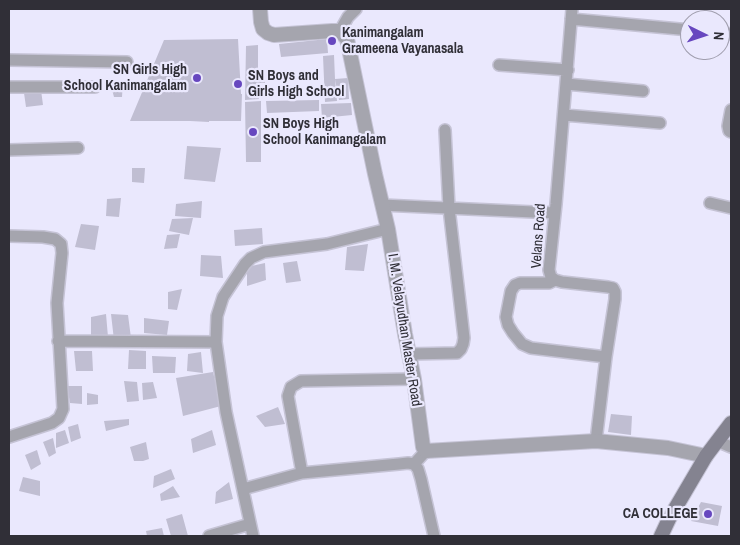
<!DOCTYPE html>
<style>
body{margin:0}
#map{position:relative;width:740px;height:545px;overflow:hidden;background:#eae8fd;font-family:"Archivo Narrow",sans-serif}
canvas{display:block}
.frame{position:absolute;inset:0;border:10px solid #302f37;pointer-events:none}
.north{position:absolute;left:680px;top:10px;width:50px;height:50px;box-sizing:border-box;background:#eae8fd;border:1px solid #a09eae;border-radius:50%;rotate:94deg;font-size:14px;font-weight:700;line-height:20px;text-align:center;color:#302f37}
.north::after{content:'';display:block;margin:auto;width:18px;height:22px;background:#6747bf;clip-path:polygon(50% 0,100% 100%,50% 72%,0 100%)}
</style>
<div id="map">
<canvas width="740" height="545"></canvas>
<div class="frame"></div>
<div class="north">N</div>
</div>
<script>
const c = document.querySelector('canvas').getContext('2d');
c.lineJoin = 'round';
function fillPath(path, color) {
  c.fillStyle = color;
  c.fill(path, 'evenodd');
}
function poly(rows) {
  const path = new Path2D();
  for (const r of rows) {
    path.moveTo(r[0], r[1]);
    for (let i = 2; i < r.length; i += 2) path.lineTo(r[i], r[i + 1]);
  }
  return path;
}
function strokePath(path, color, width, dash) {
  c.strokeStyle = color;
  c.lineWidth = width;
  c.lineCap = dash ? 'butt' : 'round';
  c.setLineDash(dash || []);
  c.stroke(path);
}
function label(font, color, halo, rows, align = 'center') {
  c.font = font + ' "Archivo Narrow",sans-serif';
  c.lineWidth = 4.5;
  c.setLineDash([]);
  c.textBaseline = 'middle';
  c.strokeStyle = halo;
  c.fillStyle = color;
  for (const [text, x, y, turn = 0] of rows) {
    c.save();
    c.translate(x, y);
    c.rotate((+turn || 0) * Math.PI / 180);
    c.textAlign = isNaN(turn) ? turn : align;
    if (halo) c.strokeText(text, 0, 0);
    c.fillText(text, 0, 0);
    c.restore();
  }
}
const building = poly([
 [238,39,241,94,242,94,241,121,209,121,209,122,190,121,130,121,164,40],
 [327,39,328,53,281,57,279,44],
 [258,45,258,72,264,71,265,83,259,83,259,99,245,100,246,46],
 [334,55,335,79,348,78,349,99,339,100,335,79,337,101,325,102,323,56],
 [123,80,122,97,114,97,110,82],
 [41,90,43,105,26,107,24,93],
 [319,100,319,111,267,113,266,101],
 [261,101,261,162,246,162,245,102],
 [351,103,352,115,322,118,321,104],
 [187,146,221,148,215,182,184,179],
 [132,168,145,168,144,183,132,182],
 [121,198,119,217,106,216,107,199],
 [202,201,201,218,175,216,176,204],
 [193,218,189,235,169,231,172,219],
 [81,224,99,226,95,250,75,247],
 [262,228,263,244,235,246,234,230],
 [180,234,177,248,164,249,167,235],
 [368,244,364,271,345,270,347,247],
 [201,255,221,256,223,278,200,276],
 [297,261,301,281,286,283,283,263],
 [265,263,266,280,247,286,247,267],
 [182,289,177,310,168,309,168,292],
 [106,314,108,337,91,339,91,317],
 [111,314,128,315,131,338,114,340],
 [144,318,169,321,167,335,144,333],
 [129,350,146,351,146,369,128,369],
 [74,351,92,351,93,371,76,371],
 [201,352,203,373,187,371,188,354],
 [152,356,176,357,175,373,153,373],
 [213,372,221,406,183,416,176,378],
 [124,381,137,382,139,401,127,402],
 [153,382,157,398,143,400,142,383],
 [67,386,82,386,82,404,70,403],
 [87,393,98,395,98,404,87,405],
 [278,407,285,424,265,427,256,416],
 [611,414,632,416,631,435,608,432],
 [129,419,129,425,106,431,104,421],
 [78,424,81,438,71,442,68,427],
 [65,430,69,443,56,448,56,433],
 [212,430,216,445,193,453,191,439],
 [53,438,56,453,49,457,43,442],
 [146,442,149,459,143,461,134,461,130,447],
 [37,450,41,464,31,470,25,455],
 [171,469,175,479,153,488,154,476],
 [23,477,40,481,40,496,19,491],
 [229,482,233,499,215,504,216,492],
 [173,486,180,497,161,501,160,494],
 [701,502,722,506,718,526,691,521],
 [182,514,188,536,171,536,166,519],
 [162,528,164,536,147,536,146,531]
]);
const minor = poly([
 [572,9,556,204,549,270,551,277,555,280,562,282,608,287,613,288,615,292,615,299,606,357,596,441],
 [571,19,690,30],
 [340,31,348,17,356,9],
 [720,33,731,34],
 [9,60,127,62],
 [499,65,568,70],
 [566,84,643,91],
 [9,87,95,87],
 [731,110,728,126,729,131,731,132],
 [564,115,660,123],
 [9,150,78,148],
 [710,203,731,208],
 [382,205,555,213],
 [9,236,43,237,55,239,61,244,62,253,57,303,63,409,59,418,52,423,9,437],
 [555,280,549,283,520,283,515,285,511,291,506,317,508,325,513,333,522,344,531,348,606,357],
 [58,341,216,342],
 [409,354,457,353,461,349,463,344,464,338,449,208,445,130],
 [717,441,731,447],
 [426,451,414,464,418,469,421,479,434,536],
 [302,473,288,396,291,387,301,381,414,379],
 [243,489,302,473,399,464,408,463,414,464],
 [209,536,250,524],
 [253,536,226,412,216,342,217,316,223,297,245,264,251,258,264,252,327,244,388,229]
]);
const tertiary = poly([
 [260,9,261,22,263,29,268,33,274,35,332,31,340,31,347,39,375,174,388,229,405,334,414,379,423,447,426,451,596,441,668,448,706,456]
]);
const secondary = poly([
 [661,536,669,519,706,456,731,423]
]);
const markers = [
 [332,41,5,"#6747bf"],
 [197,78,5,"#6747bf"],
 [238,84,5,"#6747bf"],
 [253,132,5,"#6747bf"],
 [708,514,5,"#6747bf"]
];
const poiNames = [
 ["Kanimangalam",342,33],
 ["Grameena Vayanasala",342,49],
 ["SN Girls High",187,70,"right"],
 ["School Kanimangalam",187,86,"right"],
 ["SN Boys and",248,76],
 ["Girls High School",248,92],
 ["SN Boys High",263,124],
 ["School Kanimangalam",263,140],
 ["CA COLLEGE",698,514,"right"]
];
const streetNames = [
 ["Velans Road",539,236,-86],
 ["I. M. Velayudhan Master Road",404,330,81]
];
fillPath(building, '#c0bed2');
strokePath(minor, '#c5c3d5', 14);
strokePath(tertiary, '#c5c3d5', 16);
strokePath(secondary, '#c5c3d5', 16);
strokePath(minor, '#a5a5ae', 11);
strokePath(tertiary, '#a5a5ae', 14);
strokePath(secondary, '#848390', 14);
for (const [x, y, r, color] of markers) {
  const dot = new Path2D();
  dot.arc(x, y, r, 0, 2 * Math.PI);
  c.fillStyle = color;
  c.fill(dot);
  strokePath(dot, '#eae8fd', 2);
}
label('bold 14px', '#302f37', '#eae8fd', poiNames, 'left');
label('14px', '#302f37', '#eae8fd', streetNames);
</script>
